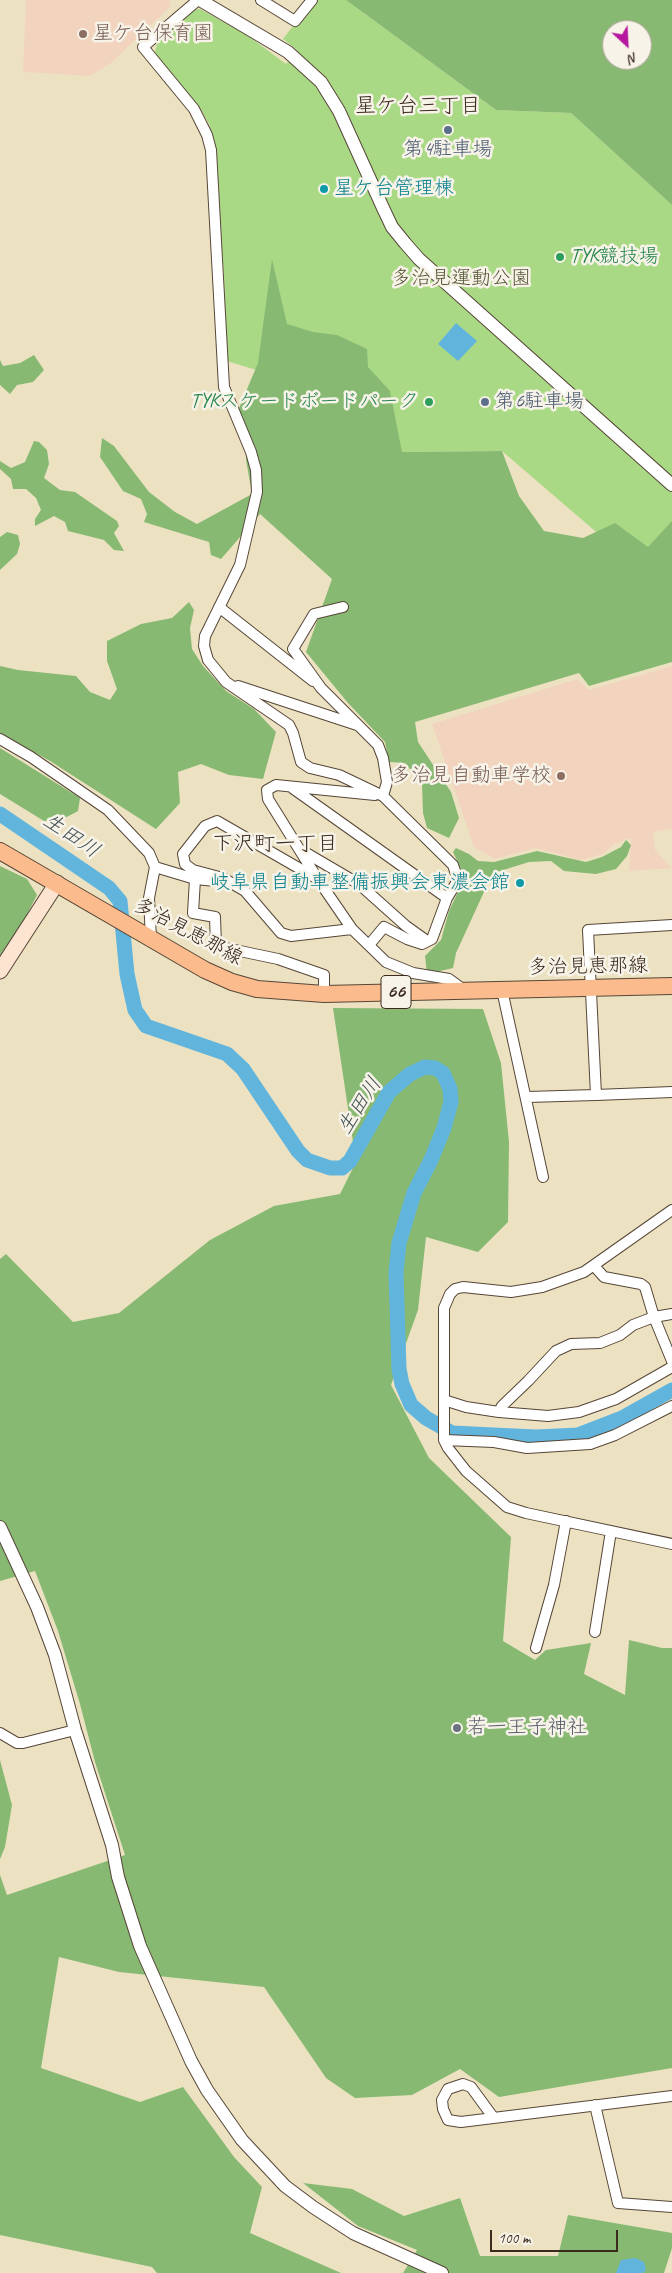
<!DOCTYPE html>
<meta charset="utf-8">
<style>
body{margin:0}
#map{position:relative;width:672px;height:2273px;overflow:hidden;background:#ece2c2;font-family:Caveat,sans-serif}
canvas{display:block}
.north{position:absolute;left:602px;top:20px;width:50px;height:50px;box-sizing:border-box;background:#f7f3e8;border:1px solid #aca397;border-radius:50%;rotate:155deg;font-size:14px;font-weight:700;line-height:20px;text-align:center;color:#3b2a1e}
.north::after{content:'';display:block;margin:auto;width:18px;height:22px;background:#b5179e;clip-path:polygon(50% 0,100% 100%,50% 72%,0 100%)}
.scale{position:absolute;left:490px;top:2230px;width:128px;height:22px;box-sizing:border-box;border:2px solid #3b2a1e;border-top:0;padding-left:6px;font-size:15px;line-height:18px;white-space:nowrap;color:#3b2a1e;-webkit-text-stroke:4px #f7f3e8;paint-order:stroke}
</style>
<div id="map">
<canvas width="672" height="2273"></canvas>
<div class="north">N</div>
<div class="scale">100 m</div>
</div>
<script>
const c = document.querySelector('canvas').getContext('2d');
c.lineJoin = 'round';
function fillPath(path, color) {
  c.fillStyle = color;
  c.fill(path, 'evenodd');
}
function poly(rows) {
  const path = new Path2D();
  for (const r of rows) {
    path.moveTo(r[0], r[1]);
    for (let i = 2; i < r.length; i += 2) path.lineTo(r[i], r[i + 1]);
  }
  return path;
}
function strokePath(path, color, width, dash) {
  c.strokeStyle = color;
  c.lineWidth = width;
  c.lineCap = dash ? 'butt' : 'round';
  c.setLineDash(dash || []);
  c.stroke(path);
}
function label(font, color, halo, rows, align = 'center') {
  c.font = font + ' Caveat,"Klee One",sans-serif';
  c.lineWidth = 5;
  c.setLineDash([]);
  c.textBaseline = 'middle';
  c.strokeStyle = halo;
  c.fillStyle = color;
  for (const [text, x, y, turn = 0] of rows) {
    c.save();
    c.translate(x, y);
    c.rotate((+turn || 0) * Math.PI / 180);
    c.textAlign = isNaN(turn) ? turn : align;
    if (halo) c.strokeText(text, 0, 0);
    c.fillText(text, 0, 0);
    c.restore();
  }
}
const built = poly([
 [26,0,169,0,171,6,111,63,90,76,23,72],
 [672,666,672,829,653,832,655,850,672,868,629,871,631,838,614,844,603,854,580,860,536,848,495,859,474,847,432,724,577,679,589,690]
]);
const green = poly([
 [313,0,346,0,496,110,571,113,672,205,672,604,645,574,502,451,402,452,279,377,227,361,224,276,214,142,209,124,200,108,154,55,157,44,191,10,200,9,247,35,286,64,297,50,283,39]
]);
const forest = poly([
 [346,0,672,0,672,205,571,113,496,110],
 [612,30,642,30,642,60,612,60],
 [272,259,287,324,313,332,337,335,367,349,368,367,390,391,402,452,502,451,519,496,544,531,583,538,615,523,648,547,672,521,672,662,589,686,579,673,415,722,418,742,451,792,459,818,449,838,427,828,423,813,422,784,405,763,389,762,385,742,348,703,306,652,332,579,260,514,221,559,211,555,209,542,144,522,147,514,141,499,123,491,100,457,102,438,114,446,149,492,175,512,197,524,252,494,246,460,248,438,237,413,258,363],
 [34,355,44,370,33,382,17,385,10,394,0,385,0,360,3,366,20,363],
 [34,441,39,442,47,450,49,464,44,478,60,490,75,492,117,521,119,526,114,533,124,551,114,550,104,540,68,531,65,522,54,516,35,526,35,519,41,510,36,498,26,489,13,489,11,479,0,469,0,461,11,468,25,462],
 [7,532,18,535,20,544,17,554,0,570,0,537],
 [189,602,194,610,190,628,192,649,203,666,226,691,254,709,276,732,263,779,229,775,201,764,178,772,180,803,156,829,50,761,0,733,0,666,18,670,76,676,90,692,110,700,117,689,107,661,107,641,141,624,172,618],
 [0,748,80,798,78,811,61,820,44,821,0,794],
 [626,840,631,845,627,856,616,869,596,874,564,871,551,861,529,862,497,872,489,881,456,953,453,968,427,974,425,956,441,940,449,911,465,877,453,852,456,848,469,854,478,861,494,862,537,851,586,862,602,857,621,847],
 [0,866,27,879,37,895,23,922,0,955],
 [333,1008,483,1009,501,1063,509,1142,508,1222,478,1252,426,1237,418,1310,391,1385,429,1458,511,1537,503,1641,535,1660,546,1650,591,1643,584,1674,625,1695,629,1640,662,1648,672,1648,672,2068,499,2097,460,2069,412,2095,355,2098,326,2078,264,1987,119,1972,59,1957,41,2068,140,2102,183,2087,234,2157,262,2187,250,2233,341,2273,157,2273,152,2267,0,2235,0,1875,7,1895,125,1855,95,1762,80,1704,58,1631,35,1571,0,1581,0,1259,6,1254,73,1322,119,1313,210,1240,274,1206,340,1194,356,1162],
 [0,1760,12,1805,5,1847,0,1859],
 [303,2183,352,2189,404,2216,460,2198,480,2256,558,2256,568,2215,672,2233,672,2248,664,2273,403,2273,417,2250,358,2226]
]);
const water = poly([
 [456,323,477,341,458,361,438,344],
 [635,2258,644,2262,646,2270,643,2273,616,2273,621,2260]
]);
const river = poly([
 [0,814,109,888,120,901,127,974,135,1010,146,1026,227,1054,243,1069,298,1151,307,1160,330,1168,342,1168,350,1161,389,1092,410,1074,425,1067,435,1068,443,1073,450,1089,451,1102,444,1128,431,1160,414,1193,399,1243,396,1272,399,1369,402,1384,411,1405,426,1418,452,1433,536,1437,578,1435,622,1418,672,1390]
]);
const minor = poly([
 [198,0,143,47,194,109,207,135,211,150,224,387,251,452,256,470,257,492,240,565,205,636,204,646,208,660,226,682,289,725,293,733,301,762,310,768,339,775,383,796,453,865,458,880,447,898,432,939,422,944,407,939,384,927,369,945],
 [261,0,295,21,312,0],
 [219,607,313,681],
 [343,607,314,614,293,649,321,688,378,745,383,758,387,782,383,796],
 [238,686,357,725],
 [0,739,31,757,108,810,149,853,155,867,149,898,151,939],
 [291,787,447,898],
 [375,795,276,785,267,790,268,799,317,878,352,929,386,962,413,973,449,979,464,990],
 [301,850,359,884,406,926,427,941],
 [155,867,195,879,216,881],
 [316,878,217,821,205,826,183,854,185,864,193,870,223,878,245,891,281,933,291,936,352,929],
 [195,879,193,913,215,917,216,946,278,959,324,975,324,994],
 [672,925,588,930,596,1095,672,1092],
 [502,990,543,1177],
 [527,1097,596,1095],
 [672,1210,584,1272,542,1287,511,1292,463,1287,455,1289,450,1294,444,1308,444,1440,448,1448,466,1471,507,1507,526,1513,672,1544],
 [595,1267,604,1277,641,1284,645,1287,654,1317,672,1361],
 [444,1400,466,1407,499,1412,548,1416,579,1412,616,1399,672,1367],
 [499,1412,502,1406,528,1381,556,1351,571,1344,600,1343,620,1335,633,1325,654,1317,672,1314],
 [444,1440,494,1442,527,1448,590,1444,615,1435,672,1406],
 [595,1632,611,1531],
 [536,1648,554,1585,566,1521],
 [0,1733,17,1743,23,1743,75,1730],
 [595,2105,618,2203,672,2207],
 [493,2117,471,2087,463,2084,448,2089,442,2100,443,2109,448,2120,461,2122,672,2096]
]);
const tertiary = poly([
 [200,0,288,52,321,82,339,111,383,208,392,227,405,243,419,259,672,485],
 [0,1527,37,1607,55,1655,75,1730,112,1845,118,1877,140,1946,191,2061,207,2090,242,2140,285,2186,313,2207,353,2233,442,2273]
]);
const secondary = poly([
 [0,971,57,883]
]);
const primary = poly([
 [0,851,205,970,232,982,257,989,324,994,672,986]
]);
const markers = [
 [83,34,5,"#8d6e63"],
 [448,130,5,"#5c6f8a"],
 [324,189,5,"#0f9aa8"],
 [560,257,5,"#2e9e5b"],
 [429,402,5,"#2e9e5b"],
 [485,402,5,"#5c6f8a"],
 [561,776,5,"#8d6e63"],
 [520,883,5,"#0f9aa8"],
 [457,1728,5,"#6b7280"]
];
const shields = [
 [396,992,30]
];
const shieldNames = [
 ["66",396,992]
];
const educationNames = [
 ["星ケ台保育園",93,34],
 ["多治見自動車学校",551,776,"right"]
];
const serviceNames = [
 ["第4駐車場",448,150],
 ["第6駐車場",495,402,"left"]
];
const cultureNames = [
 ["星ケ台管理棟",334,189],
 ["岐阜県自動車整備振興会東濃会館",510,883,"right"]
];
const leisureNames = [
 ["TYK競技場",570,257],
 ["TYKスケードボードパーク",419,402,"right"]
];
const parkNames = [
 ["多治見運動公園",461,279]
];
const streetNames = [
 ["多治見恵那線",188,932,28],
 ["多治見恵那線",588,967,-1]
];
const worshipNames = [
 ["若一王子神社",467,1728]
];
const neighbourhoodNames = [
 ["星ケ台三丁目",418,106],
 ["下沢町一丁目",275,844]
];
const waterNames = [
 ["生田川",71,836,34],
 ["生田川",360,1106,-57]
];
fillPath(built, '#f2d4be');
fillPath(green, '#aad986');
fillPath(forest, '#87b973');
fillPath(water, '#61b5dd');
strokePath(river, '#61b5dd', 15);
strokePath(minor, '#564637', 12);
strokePath(tertiary, '#564637', 14);
strokePath(secondary, '#564637', 17);
strokePath(primary, '#564637', 18);
strokePath(minor, '#fff', 10);
strokePath(tertiary, '#fff', 12);
strokePath(secondary, '#fde4d1', 15);
strokePath(primary, '#fbbb8c', 16);
for (const [x, y, r, color] of markers) {
  const dot = new Path2D();
  dot.arc(x, y, r, 0, 2 * Math.PI);
  c.fillStyle = color;
  c.fill(dot);
  strokePath(dot, '#f7f3e8', 2);
}
for (const [x, y, w] of shields) {
  const box = new Path2D();
  box.roundRect(x - w / 2, y - 16.5, w, 33, 4);
  c.fillStyle = '#f7f3e8';
  c.fill(box);
  strokePath(box, '#3b2a1e', 1);
}
label('bold 19px', '#3b2a1e', null, shieldNames);
label('20px', '#785e54', '#f7f3e8', educationNames, 'left');
label('20px', '#4e5e75', '#f7f3e8', serviceNames);
label('20px', '#0d838f', '#f7f3e8', cultureNames, 'left');
label('20px', '#27864d', '#f7f3e8', leisureNames, 'left');
label('20px', '#575638', '#f7f3e8', parkNames);
label('20px', '#3b2a1e', '#f7f3e8', streetNames);
label('20px', '#5b616d', '#f7f3e8', worshipNames, 'left');
label('21px', '#3b2a1e', '#f7f3e8', neighbourhoodNames);
label('italic 21px', '#465457', '#f7f3e8', waterNames);
</script>
